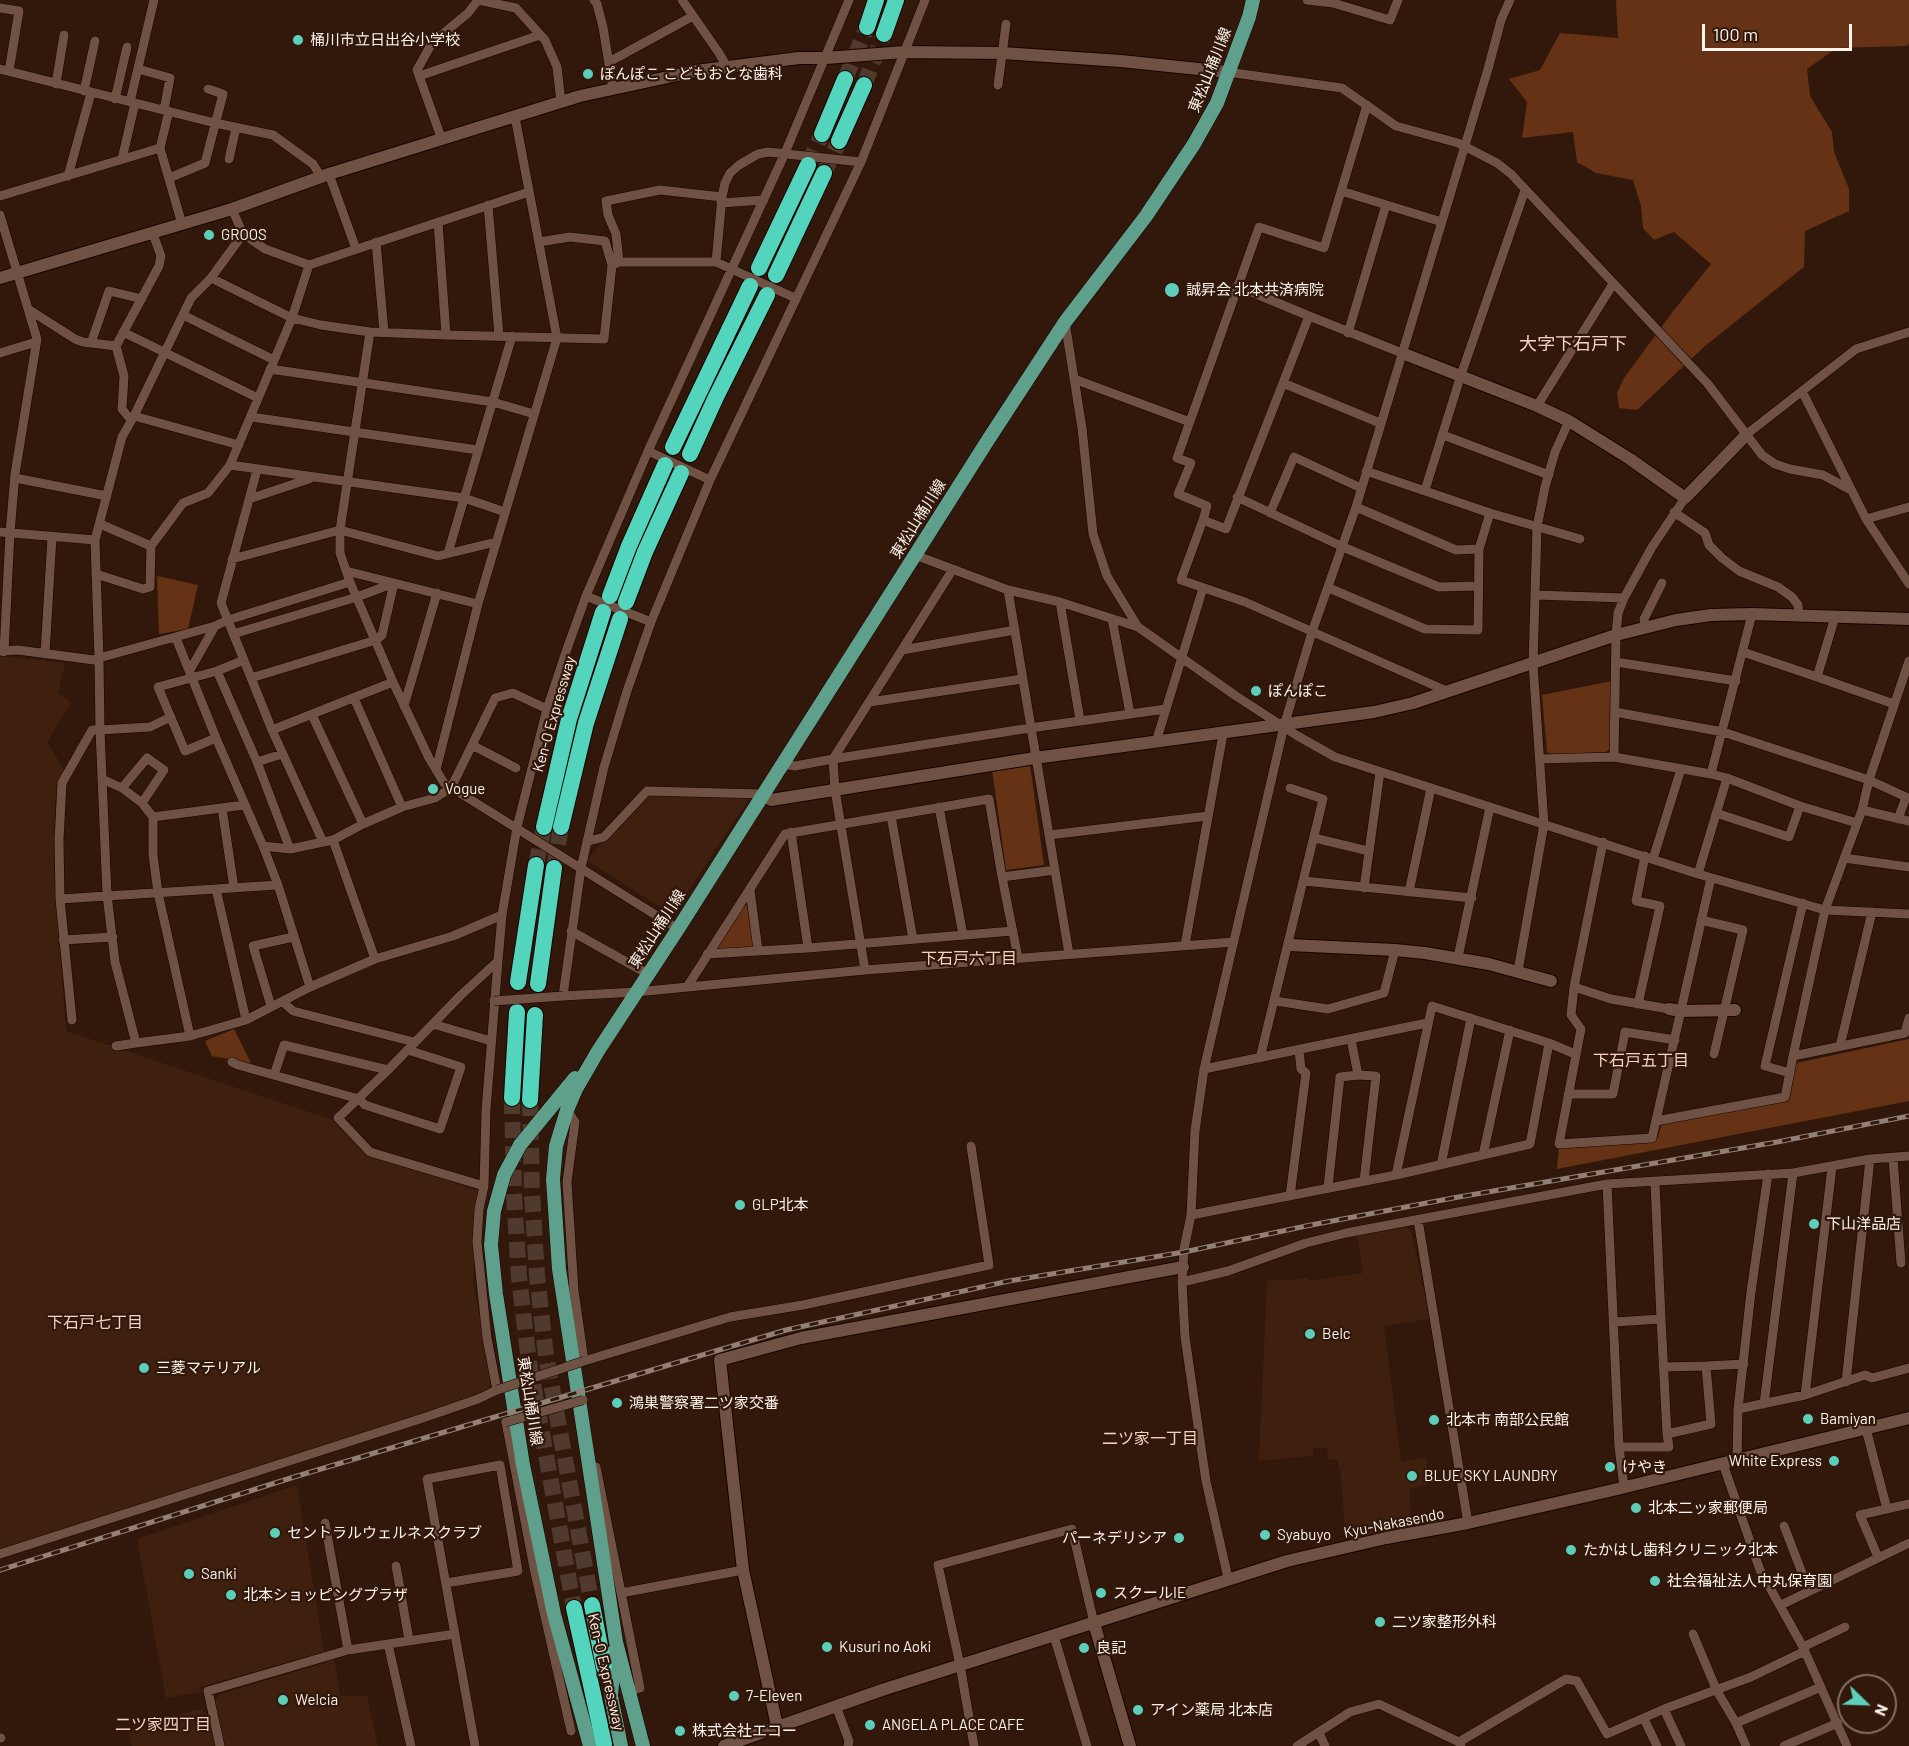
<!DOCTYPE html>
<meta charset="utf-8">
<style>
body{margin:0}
#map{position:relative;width:1909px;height:1746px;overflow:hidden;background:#31180b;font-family:Barlow,sans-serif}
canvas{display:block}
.north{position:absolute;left:1837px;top:1674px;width:60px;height:60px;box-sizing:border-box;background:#31180b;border:2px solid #837065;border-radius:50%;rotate:113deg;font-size:16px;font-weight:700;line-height:24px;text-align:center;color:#fdf3ed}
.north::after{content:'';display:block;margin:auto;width:21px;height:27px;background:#5dceb9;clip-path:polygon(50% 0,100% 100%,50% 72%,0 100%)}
.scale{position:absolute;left:1702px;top:24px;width:150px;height:27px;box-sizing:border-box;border:3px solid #fdf3ed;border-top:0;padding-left:8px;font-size:18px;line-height:21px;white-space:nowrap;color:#fdf3ed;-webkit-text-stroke:4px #31180b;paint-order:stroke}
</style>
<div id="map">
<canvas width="1909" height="1746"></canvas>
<div class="north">N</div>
<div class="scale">100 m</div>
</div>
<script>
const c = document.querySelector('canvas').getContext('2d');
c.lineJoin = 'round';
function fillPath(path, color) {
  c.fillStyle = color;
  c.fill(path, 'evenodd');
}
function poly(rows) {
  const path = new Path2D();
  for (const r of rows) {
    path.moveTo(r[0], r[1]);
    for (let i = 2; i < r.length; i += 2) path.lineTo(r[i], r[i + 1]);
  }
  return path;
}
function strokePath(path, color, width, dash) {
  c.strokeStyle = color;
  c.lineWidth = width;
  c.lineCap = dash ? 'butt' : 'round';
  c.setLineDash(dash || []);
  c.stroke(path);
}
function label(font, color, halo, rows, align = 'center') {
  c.font = font + ' Barlow,"Noto Sans JP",sans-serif';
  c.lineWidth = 4.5;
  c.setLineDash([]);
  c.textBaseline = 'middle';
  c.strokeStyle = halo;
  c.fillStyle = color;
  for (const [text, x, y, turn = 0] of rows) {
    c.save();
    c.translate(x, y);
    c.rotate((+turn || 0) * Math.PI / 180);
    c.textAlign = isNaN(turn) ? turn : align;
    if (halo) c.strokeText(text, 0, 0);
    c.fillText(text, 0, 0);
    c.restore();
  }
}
const built = poly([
 [0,656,65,663,58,693,71,703,47,742,64,769,55,801,54,868,66,1031,333,1120,369,1155,483,1192,475,1229,473,1285,497,1390,0,1549],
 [647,795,750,797,673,915,586,860],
 [1407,1227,1411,1230,1430,1319,1384,1326,1401,1461,1426,1458,1429,1484,1409,1489,1412,1526,1346,1539,1340,1469,1337,1460,1328,1459,1327,1448,1313,1448,1313,1456,1259,1461,1267,1280,1293,1280,1307,1278,1308,1281,1363,1273,1357,1236],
 [297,1485,324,1652,200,1687,201,1692,166,1698,137,1539],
 [334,1658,340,1696,367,1696,378,1746,225,1746,215,1701,220,1694,325,1663,325,1661],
 [200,1709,206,1713,215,1746,132,1746,127,1728]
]);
const green = poly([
 [1616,0,1909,0,1909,43,1907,46,1837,48,1807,69,1810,96,1832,132,1834,152,1849,189,1849,211,1805,231,1804,267,1705,346,1637,410,1619,408,1617,393,1624,378,1674,310,1711,264,1674,232,1654,240,1643,228,1641,206,1633,180,1596,173,1577,162,1573,132,1522,138,1527,102,1509,79,1540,70,1560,33,1618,38],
 [157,576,198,585,188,629,159,634],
 [1612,681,1610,748,1606,752,1551,755,1547,752,1542,695],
 [1030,765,1044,865,1006,870,992,769],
 [744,905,748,906,754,944,752,947,719,950,717,946],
 [234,1029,251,1063,212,1056,205,1041],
 [1909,1039,1909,1101,1557,1169,1559,1146,1658,1137,1663,1119,1789,1099,1796,1063]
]);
const highwayTunnel = poly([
 [845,79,867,27],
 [864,85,884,34],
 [808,165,822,134],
 [824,173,839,141],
 [536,865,544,827],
 [554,868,561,827],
 [512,1098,514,1194,519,1277,529,1362,574,1608],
 [530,1100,532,1194,537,1275,546,1356,592,1605]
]);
const street = poly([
 [594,0,597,4,603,27,613,89],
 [682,0,719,53,727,67],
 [925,0,861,162,710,480,651,622,627,691,604,767,581,868,563,996,636,992,865,970,1234,942],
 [1307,0,1333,3,1334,0],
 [1333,3,1390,20,1398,0],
 [0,8,19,11,9,71],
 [609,62,693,16],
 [0,69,215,123,273,135,313,164,321,177],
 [138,69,170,78,164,110],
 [1227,72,1342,88,1396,126,1458,143,1497,163,1511,174,1708,384,1762,455,1775,464,1790,469,1823,475,1851,490],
 [419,76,540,35],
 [56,84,64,35],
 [998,85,1006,24],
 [84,91,95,41],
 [115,99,127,47],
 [130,102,154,0],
 [1367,105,1324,248,1259,227,1177,458,1191,463,1178,494,1207,506,1203,520,1226,529,1283,383,1380,423],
 [169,111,160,148,182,224],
 [442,140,417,70,432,43,468,13,478,0,516,8,545,40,557,67,561,102],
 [122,159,135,103],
 [229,159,236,128],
 [329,174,356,249],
 [68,176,91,93],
 [169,178,205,163,223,94,208,89],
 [1341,191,1442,222],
 [0,196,160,148],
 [721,203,764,200],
 [488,205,499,336],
 [232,209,243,234,265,249,309,265,529,192],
 [0,215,37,339,15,474,10,533,4,652],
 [438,222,446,335],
 [376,242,384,332],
 [539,242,570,237,605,241,612,265],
 [619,262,616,234,608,215,606,201,660,190,722,197],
 [716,262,722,197,725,183,730,173,739,165,758,154,768,152,861,162],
 [211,278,292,318,321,325,370,332,446,335,604,339,612,265,619,262,716,262,795,298],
 [1237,286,1309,316],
 [28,309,75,339,83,342,116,346],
 [183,315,274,360],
 [1065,322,1082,428,1093,534,1107,576,1138,627],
 [123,332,258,398],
 [370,332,340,530,340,553,350,582,393,682,429,758,444,783,678,929],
 [1348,333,1386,205],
 [91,343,109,291,142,299],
 [0,353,36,342],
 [270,369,493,402,534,414],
 [1074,379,1190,422],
 [1283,383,1309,316,1402,353],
 [1802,391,1866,519,1909,584],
 [1537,406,1613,284],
 [134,416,191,298,211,278,243,234],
 [251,417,478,450],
 [131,420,122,409,124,376,116,346,159,266,161,256,153,234],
 [1747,434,1856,349,1909,332],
 [1443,435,1549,475],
 [648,451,710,480],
 [230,465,464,498,505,512],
 [257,470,221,603,272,730,323,842],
 [1366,471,1490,513,1580,539],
 [15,478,107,496],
 [1425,490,1461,375,1525,190],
 [1237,497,1343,547,1439,587,1478,586],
 [249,499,309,479],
 [1356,507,1456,550,1479,549],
 [1674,512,1705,533,1709,545,1722,558,1739,571,1778,587,1792,597,1798,605,1799,616],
 [1270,513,1294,457,1361,488],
 [1866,519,1909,507],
 [1203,520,1181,580,1245,602,1449,692],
 [100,524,151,546],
 [0,532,95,540],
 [448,553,512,336],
 [915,555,1008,590,1060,602,1138,627,1236,696,1296,735,1335,757,1698,874,1825,910,1909,914],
 [232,559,340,530,438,556,496,542],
 [346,571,478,604],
 [96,574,143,589,150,587,151,546,183,503,208,493,230,465,292,318,309,265],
 [1329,588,1425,629,1478,630,1479,549,1490,513],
 [1008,590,1069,954],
 [1535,595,1624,598,1618,613,1616,635,1614,757],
 [586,596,651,622],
 [1624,598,1652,547,1685,498],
 [1060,602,1080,720],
 [1835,617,1817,677,1894,704],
 [1112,619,1130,713],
 [215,626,99,658,95,540,122,437,134,416,239,445],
 [1645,626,1644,619,1662,583],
 [233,634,357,597,394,583],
 [176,638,216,738,263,846,278,885,310,987],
 [902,650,1015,630],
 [0,651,18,650,94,660,99,658,100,730,92,730,62,783,59,840,60,899,72,1020],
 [1743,652,1817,677],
 [45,654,52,537],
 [1616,662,1736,681],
 [190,670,215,626,228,620,350,582],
 [217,671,257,762,290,849],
 [251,678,376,640,382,635,394,583],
 [354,698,402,807],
 [870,702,1022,679],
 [404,706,437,593],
 [1615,712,1723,732,1869,780,1906,797,1898,819],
 [312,715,363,824],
 [171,717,150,727,100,730,107,895,115,962,136,1043,190,1036,246,1020,310,987,375,959,453,936,502,915],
 [272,730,393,682],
 [216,738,185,751,158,687,217,671,244,660],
 [1156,742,1203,588],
 [472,745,516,768],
 [1540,759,1614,757,1711,774,1727,778,1800,806,1857,823],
 [257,762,282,754],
 [782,764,795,766,833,759,953,569],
 [436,770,478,604,557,338,515,117],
 [1711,774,1752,614],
 [102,779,122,788,142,803,153,817,153,855,158,893,190,1036],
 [122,788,147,758,164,770,142,803],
 [939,807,963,935],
 [222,808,234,888],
 [1862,810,1909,821],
 [1716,813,1789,837,1800,806],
 [891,816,913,939],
 [153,817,244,805],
 [791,832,808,948],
 [1049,835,1208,816],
 [1315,838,1369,851],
 [333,840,375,959],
 [589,841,604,837,647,791,762,794],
 [1603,842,1574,987,1571,1015,1581,1029,1559,1144,1652,1138,1711,878],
 [263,846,290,849,333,840,363,824,402,807,435,798,451,788,495,698,513,693,547,709],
 [1844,858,1909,867],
 [1653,859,1681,769],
 [1698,874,1727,778],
 [1002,877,1055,870],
 [1304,881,1472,898],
 [1364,888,1380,772],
 [216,889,246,1020],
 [750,890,758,950],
 [1409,892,1431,788],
 [60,899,278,885],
 [1701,920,1743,930,1714,1054],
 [571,931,648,974],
 [63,940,113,937],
 [1185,945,1223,734],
 [707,954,808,948,1013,931],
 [1458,957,1490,807],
 [865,970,835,790,833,759,1030,728,1166,709],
 [1518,971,1544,824,1533,664,1537,527,1545,487,1555,452,1569,421],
 [687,987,785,834,989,799,1002,877,1018,958],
 [1574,987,1611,999,1669,1009],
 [1275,1001,1328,1009,1384,993,1395,950],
 [283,1002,293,1011,414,1042],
 [1638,1004,1660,906,1636,901,1645,856],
 [271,1006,253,946,293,937],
 [433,1024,491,1041],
 [1351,1039,1358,1075,1376,1076,1364,1181],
 [116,1046,136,1043],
 [1840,1046,1872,912],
 [1793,1056,1825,910,1862,810,1869,780,1909,661],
 [1260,1058,1323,799,1290,788],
 [232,1062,238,1065,359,1099,365,1105,440,1129,461,1067,408,1050],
 [1204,1069,1427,1023],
 [1790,1073,1765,1066,1803,903],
 [274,1075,284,1045,388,1070],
 [1568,1094,1613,1094,1625,1032,1675,1040],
 [567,1110,575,1122,567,1182,574,1291,584,1361,730,1317,803,1305,989,1265,971,1146],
 [1656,1121,1785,1097,1793,1056,1905,1033,1909,1018],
 [1483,1155,1510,1030],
 [1893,1158,1901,1263],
 [1441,1165,1471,1018],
 [1396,1175,1432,1006,1549,1043,1575,1054],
 [1655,1183,1661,1319,1667,1434,1711,1424,1706,1366,1663,1367],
 [1607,1184,1619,1447,1624,1487],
 [484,1186,370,1152,338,1118,388,1070,461,995,498,961],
 [1328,1187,1340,1077,1358,1075],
 [1290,1196,1306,1073,1301,1069,1299,1050],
 [1191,1215,1396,1175,1530,1144,1549,1043],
 [1418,1220,1468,1523],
 [1182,1282,1228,1271,1306,1243,1346,1233,1607,1184,1793,1173,1870,1159,1909,1156],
 [1615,1322,1661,1319],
 [1706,1366,1744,1364],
 [1846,1382,1870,1159],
 [1805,1395,1832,1167],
 [1764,1404,1793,1173],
 [1738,1409,1751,1292,1768,1174],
 [506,1422,534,1568,571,1731],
 [1866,1429,1887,1509],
 [1619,1447,1669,1447,1667,1434],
 [1737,1461,1738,1409,1805,1395,1865,1375,1872,1378,1909,1368],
 [1723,1464,1760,1570,1803,1647,1847,1746],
 [596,1467,640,1688,629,1691],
 [325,1523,348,1650],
 [1784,1526,1809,1591],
 [0,1554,423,1418,478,1399,497,1390,487,1338,477,1242,479,1209,484,1186,486,1110,498,961,502,915,517,827,547,709,568,646,586,596,648,451,785,153,849,0],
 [1878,1557,1860,1515,1909,1504],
 [396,1566,409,1640],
 [1228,1578,1206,1481,1185,1337,1182,1282,1184,1249,1191,1215,1195,1131,1204,1069,1284,726,1312,632,1356,507,1488,69,1501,20,1510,0],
 [446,1583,518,1571,500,1465,427,1479,475,1746],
 [621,1593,743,1570],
 [1781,1605,1909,1543],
 [1693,1634,1717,1691,1736,1723,1746,1746],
 [1054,1636,1087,1746],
 [388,1644,411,1746],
 [1803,1647,1845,1627],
 [836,1706,849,1741,848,1746],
 [1664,1709,1681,1746],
 [1644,1719,1657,1746],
 [1736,1723,1821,1687],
 [1319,1733,1325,1746],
 [0,1738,1,1738],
 [1459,1742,1566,1679,1577,1681,1607,1734,1664,1709,1751,1677,1805,1651],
 [220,1746,208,1691,348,1650,455,1634],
 [974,1746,960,1665,938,1565,1072,1529,1094,1623],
 [1297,1746,1350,1712,1379,1704,1459,1742,1461,1746],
 [1784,1746,1838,1723]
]);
const secondary = poly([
 [0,278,232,209,329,174,580,96,696,71,799,58,826,58,904,52,1002,53,1121,61,1227,72],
 [1402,353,1537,406,1569,421,1630,459,1685,498,1747,434],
 [762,794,771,800,1035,758,1374,712,1413,703,1616,635,1676,620,1711,615,1752,614,1909,619],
 [1289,945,1395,950,1425,953,1489,964,1551,981],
 [1669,1009,1681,1011,1735,1010],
 [1094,1623,1130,1746],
 [777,1726,743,1570,720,1360,801,1338,1183,1267],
 [724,1746,882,1690,1287,1561,1386,1538,1468,1523,1609,1491,1909,1418]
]);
const primary = poly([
 [575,1078,520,1145,504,1175,494,1211,491,1245,496,1294,523,1465,554,1614,590,1746],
 [615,1650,611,1696,621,1746],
 [643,1746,616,1642,559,1269,553,1179,556,1146,567,1110,576,1089,598,1051,678,929,988,440,1065,322,1146,216,1194,144,1217,103,1249,17,1253,0]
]);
const highway = poly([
 [867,27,876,0],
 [884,34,896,0],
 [822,134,845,79],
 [839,141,864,85],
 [759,268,808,165],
 [776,275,824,173],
 [673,447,750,286],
 [690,454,716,397,767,295],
 [610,596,629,546,665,465],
 [626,602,645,552,681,473],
 [544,827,569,719,603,612],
 [561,827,586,723,620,619],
 [518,982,536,865],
 [538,984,554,868],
 [512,1098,517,1012],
 [530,1100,535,1015],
 [592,1605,604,1667],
 [574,1608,604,1744]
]);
const rail = poly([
 [0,1570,294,1477,786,1330,1009,1281,1184,1252,1306,1226,1453,1198,1777,1142,1909,1116]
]);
const streetBridge = poly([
 [494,1001,563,996],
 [497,1390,584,1361],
 [506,1422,583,1400]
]);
const markers = [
 [298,40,6,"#5dceb9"],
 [588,74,6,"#5dceb9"],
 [209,235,6,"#5dceb9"],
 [1172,290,8,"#5dceb9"],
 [1256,691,6,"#5dceb9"],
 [433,789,6,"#5dceb9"],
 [740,1205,6,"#5dceb9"],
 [1814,1224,6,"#5dceb9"],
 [1310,1334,6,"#5dceb9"],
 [144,1368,6,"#5dceb9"],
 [617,1403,6,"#5dceb9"],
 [1808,1419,6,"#5dceb9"],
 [1434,1420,6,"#5dceb9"],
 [1834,1461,6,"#5dceb9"],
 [1610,1467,6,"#5dceb9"],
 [1412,1476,6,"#5dceb9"],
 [1636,1508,6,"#5dceb9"],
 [275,1533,6,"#5dceb9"],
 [1265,1535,6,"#5dceb9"],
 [1179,1538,6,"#5dceb9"],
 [1571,1550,6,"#5dceb9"],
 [189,1574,6,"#5dceb9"],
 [1655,1581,6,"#5dceb9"],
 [1101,1593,6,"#5dceb9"],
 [231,1595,6,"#5dceb9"],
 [1380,1622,6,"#5dceb9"],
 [827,1647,6,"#5dceb9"],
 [1084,1648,6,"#5dceb9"],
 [734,1696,6,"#5dceb9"],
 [283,1700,6,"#5dceb9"],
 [1138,1710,6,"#5dceb9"],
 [870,1725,6,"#5dceb9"],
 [680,1731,6,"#5dceb9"]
];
const poiNames = [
 ["桶川市立日出谷小学校",310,40],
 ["ぽんぽこ こどもおとな歯科",600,74],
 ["GROOS",221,235],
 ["誠昇会 北本共済病院",1186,290],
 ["ぽんぽこ",1268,691],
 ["Vogue",445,789],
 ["GLP北本",752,1205],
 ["下山洋品店",1826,1224],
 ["Belc",1322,1334],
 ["三菱マテリアル",156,1368],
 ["鴻巣警察署二ツ家交番",629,1403],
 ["Bamiyan",1820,1419],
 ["北本市 南部公民館",1446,1420],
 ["White Express",1822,1461,"right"],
 ["けやき",1622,1467],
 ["BLUE SKY LAUNDRY",1424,1476],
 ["北本二ッ家郵便局",1648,1508],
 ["セントラルウェルネスクラブ",287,1533],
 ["Syabuyo",1277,1535],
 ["パーネデリシア",1167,1538,"right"],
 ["たかはし歯科クリニック北本",1583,1550],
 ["Sanki",201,1574],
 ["社会福祉法人中丸保育園",1667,1581],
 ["スクールIE",1113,1593],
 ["北本ショッピングプラザ",243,1595],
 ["二ツ家整形外科",1392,1622],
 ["Kusuri no Aoki",839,1647],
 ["良記",1096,1648],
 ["7-Eleven",746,1696],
 ["Welcia",295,1700],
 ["アイン薬局 北本店",1150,1710],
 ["ANGELA PLACE CAFE",882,1725],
 ["株式会社エコー",692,1731]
];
const streetNames = [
 ["東松山桶川線",1210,70,-68],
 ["東松山桶川線",918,519,-58],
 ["Ken-O Expressway",554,714,-74],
 ["東松山桶川線",657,929,-57],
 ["東松山桶川線",530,1401,81],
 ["Kyu-Nakasendo",1394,1523,-11],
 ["Ken-O Expressway",606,1672,77]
];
const neighbourhoodNames = [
 ["下石戸六丁目",969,959],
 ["下石戸五丁目",1641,1061],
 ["下石戸七丁目",95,1323],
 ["二ツ家一丁目",1150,1439],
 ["二ツ家四丁目",163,1725]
];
const quarterNames = [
 ["大字下石戸下",1573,344]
];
fillPath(built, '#3f200f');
fillPath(green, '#653215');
strokePath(highwayTunnel, '#50392d', 16, [16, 8]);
strokePath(street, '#180300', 10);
strokePath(secondary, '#180300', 14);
strokePath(primary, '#180300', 15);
strokePath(highway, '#180300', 18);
strokePath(street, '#6f5243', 9);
strokePath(secondary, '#6f5243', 12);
strokePath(primary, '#5ea08c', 14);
strokePath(highway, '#53d4bd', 16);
strokePath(rail, '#928076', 5);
strokePath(rail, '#31180b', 3, [9]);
strokePath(streetBridge, '#180300', 10, []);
strokePath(streetBridge, '#6f5243', 9);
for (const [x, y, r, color] of markers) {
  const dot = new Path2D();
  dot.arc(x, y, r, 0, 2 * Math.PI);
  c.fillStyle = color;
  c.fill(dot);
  strokePath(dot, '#31180b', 2);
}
label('15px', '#fdf3ed', '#31180b', poiNames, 'left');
label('15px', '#fdf3ed', '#31180b', streetNames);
label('16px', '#f4d1c0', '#31180b', neighbourhoodNames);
label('18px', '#f4d1c0', '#31180b', quarterNames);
</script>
